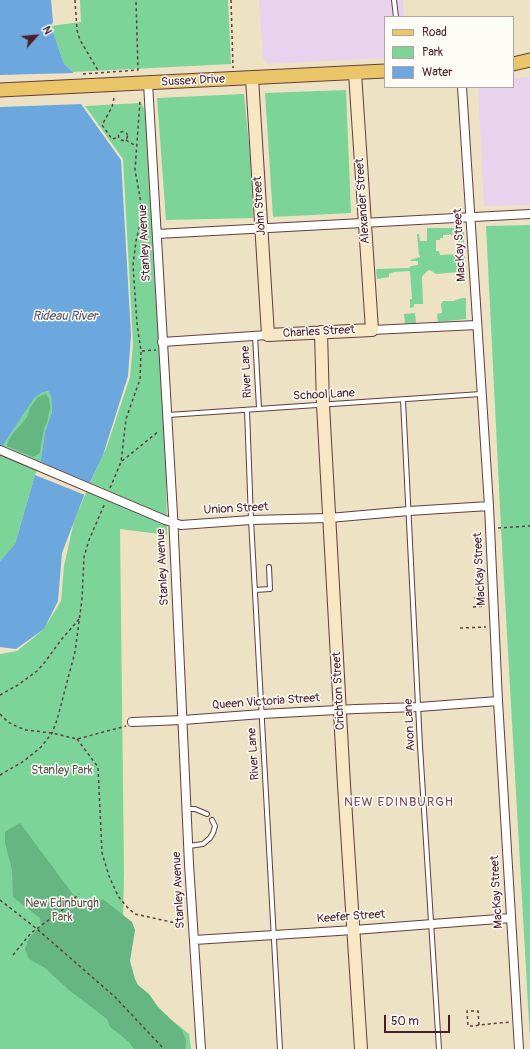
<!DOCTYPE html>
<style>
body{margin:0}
#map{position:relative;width:530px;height:1049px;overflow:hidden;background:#eee2c4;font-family:Pangolin,sans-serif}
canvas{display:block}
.legend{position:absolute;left:384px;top:16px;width:130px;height:72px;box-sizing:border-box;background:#fdfcf7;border:1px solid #b5a4a5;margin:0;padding:5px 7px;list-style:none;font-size:12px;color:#4a1f2b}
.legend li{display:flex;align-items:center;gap:8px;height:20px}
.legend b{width:20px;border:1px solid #b5a4a5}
.north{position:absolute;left:16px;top:16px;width:40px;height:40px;-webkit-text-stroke:3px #fdfcf7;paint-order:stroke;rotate:63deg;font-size:11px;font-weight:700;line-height:16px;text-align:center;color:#4a1f2b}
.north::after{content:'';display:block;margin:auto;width:14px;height:18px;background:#4a1f2b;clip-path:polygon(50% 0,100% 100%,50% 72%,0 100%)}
.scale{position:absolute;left:384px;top:1015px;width:66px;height:18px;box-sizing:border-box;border:2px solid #4a1f2b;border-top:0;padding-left:5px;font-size:12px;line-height:14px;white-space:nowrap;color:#4a1f2b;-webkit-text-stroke:3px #fdfcf7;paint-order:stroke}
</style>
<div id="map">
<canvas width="530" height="1049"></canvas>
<ul class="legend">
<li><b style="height:5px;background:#eac669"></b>Road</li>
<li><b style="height:11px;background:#7cd499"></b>Park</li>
<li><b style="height:11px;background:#6ca8dd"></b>Water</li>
</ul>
<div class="north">N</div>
<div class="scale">50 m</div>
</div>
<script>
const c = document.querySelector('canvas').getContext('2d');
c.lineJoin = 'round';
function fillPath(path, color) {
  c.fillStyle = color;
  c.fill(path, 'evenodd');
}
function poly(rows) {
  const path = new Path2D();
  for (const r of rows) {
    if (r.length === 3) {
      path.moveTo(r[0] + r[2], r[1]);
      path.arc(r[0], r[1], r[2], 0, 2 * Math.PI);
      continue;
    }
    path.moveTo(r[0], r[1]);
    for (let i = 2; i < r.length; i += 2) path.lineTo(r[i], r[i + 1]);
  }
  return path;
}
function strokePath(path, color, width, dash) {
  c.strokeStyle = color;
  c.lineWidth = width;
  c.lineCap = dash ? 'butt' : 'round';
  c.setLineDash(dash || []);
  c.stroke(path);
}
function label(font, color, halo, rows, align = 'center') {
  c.font = font + ' Pangolin,sans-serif';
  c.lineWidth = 3;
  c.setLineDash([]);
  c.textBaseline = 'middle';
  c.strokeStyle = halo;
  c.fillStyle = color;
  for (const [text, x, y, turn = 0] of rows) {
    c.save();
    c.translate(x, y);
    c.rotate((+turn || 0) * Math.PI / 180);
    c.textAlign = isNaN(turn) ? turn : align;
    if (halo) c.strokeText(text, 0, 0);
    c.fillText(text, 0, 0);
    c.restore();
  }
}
const built = poly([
 [259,0,403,0,404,17,385,17,385,58,268,64,263,58],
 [530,77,530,205,484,206,478,87,513,87,513,78]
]);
const green = poly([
 [80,0,228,0,231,64,73,72,64,64,51,26,81,22],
 [346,90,351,213,273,217,265,93],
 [244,94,250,155,253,218,166,220,157,98],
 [141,103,145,110,158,335,165,410,167,535,120,529,124,872,122,980,189,1034,191,1049,0,1049,0,654,17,651,43,630,61,601,64,566,74,521,90,483,107,446,130,377,133,344,123,159,85,106],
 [530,225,530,1040,501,528,486,226],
 [427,228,458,228,464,232,464,242,458,242,458,234,443,235,443,238,440,238,440,240,436,240,436,251,439,251,440,255,459,254,459,246,464,246,466,282,462,282,461,275,459,272,436,274,430,270,427,271,422,277,423,304,414,304,414,307,410,308,410,299,412,299,410,271,394,272,389,274,389,277,377,279,376,269,409,268,411,266,418,265,418,261,411,261,410,260,420,257,420,256,419,255,417,234,419,234,420,241,427,241],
 [462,298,466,298,466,319,438,322,437,314,442,313,441,304,443,301,453,301],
 [415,313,416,323,405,324,404,314],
 [48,391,51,396,52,412,45,431,40,466,35,475,15,544,0,561,0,450,34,397,41,393]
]);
const forest = poly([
 [46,394,49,399,50,407,47,422,44,429,41,444,40,453,33,457,7,446,7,444,12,435,27,417,30,408,38,397],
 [20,823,75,897,80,901,98,899,104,900,132,922,135,930,130,961,135,979,138,985,149,994,158,1007,182,1030,186,1041,185,1049,134,1049,129,1042,110,1027,107,1019,70,991,45,968,29,959,25,949,27,943,29,938,41,926,40,918,13,897,12,870,5,843,5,832]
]);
const water = poly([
 [0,0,51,0,53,22,51,26,64,64,73,72,81,104,121,160,131,335,128,376,103,455,85,493,62,553,58,601,44,629,16,649,0,647,0,561,15,544,35,475,40,466,45,431,52,412,51,396,48,391,41,393,34,398,0,450]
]);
const pier = poly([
 [74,73,83,104,0,107,0,75],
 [40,463,90,483,85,495,35,475]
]);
const path = poly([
 [75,0,77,30,80,40,99,72],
 [231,0,233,68],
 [83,74,138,70,136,0],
 [114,98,112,107,102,125,112,139,119,137],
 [123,136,4.5],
 [126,140,136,146],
 [140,227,148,226],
 [142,351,156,350],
 [122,461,159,431],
 [110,488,121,462,126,419,140,379,141,351,137,324,133,265,136,241,140,225,141,203,135,170,140,101],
 [498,528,530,526],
 [474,598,484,597],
 [473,607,485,606],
 [460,628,486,627],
 [0,695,18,685,37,671,45,662,61,640,80,618],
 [0,714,8,722,18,727,26,730,52,733,77,739,126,726],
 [77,739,98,767,102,853,109,876,118,896,127,907,135,914,185,925],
 [0,775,24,761,41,747,52,733,57,720,75,652,82,599,84,557,89,540,105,503],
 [0,900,37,929,115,997,164,1049],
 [13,955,31,933,61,911,79,894],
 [479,1025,478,1011,467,1011,468,1026,475,1026,479,1025,510,1022]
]);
const lane = poly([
 [394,0,396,17],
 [255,336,259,408],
 [403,400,420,746,439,1049],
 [247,410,251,520,280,1049],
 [168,415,481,394],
 [255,590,270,589,269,567],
 [187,809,195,809,207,814],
 [189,846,203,844,210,838,213,833,215,826,212,820]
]);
const street = poly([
 [148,83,173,515,189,864,201,1049],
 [462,87,489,506,498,701,519,1049],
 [157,234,530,214],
 [372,330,477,325],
 [162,342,268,335],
 [0,450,165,520,181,525,251,520,329,518,409,511,489,506],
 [132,722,183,720,262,714,356,709,419,707,498,701],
 [194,940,354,930,511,918]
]);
const secondary = poly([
 [252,78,268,335,372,330,355,73],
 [321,332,323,405,344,785,361,1049]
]);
const primary = poly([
 [513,64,530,60],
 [0,90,385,71]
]);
const streetNames = [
 ["Sussex Drive",193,81,-3],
 ["Alexander Street",363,201,-94],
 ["John Street",260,206,-94],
 ["Stanley Avenue",145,243,-93],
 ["MacKay Street",460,245,-93],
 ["Charles Street",319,332,-3],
 ["River Lane",247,372,-93],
 ["School Lane",324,395,-3],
 ["Union Street",236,509,-3],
 ["Stanley Avenue",163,567,-93],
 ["MacKay Street",480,569,-93],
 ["Crichton Street",339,691,-93],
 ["Queen Victoria Street",266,702,-4],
 ["Avon Lane",410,725,-93],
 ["River Lane",254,754,-94],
 ["Stanley Avenue",179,890,-93],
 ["MacKay Street",497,892,-93],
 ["Keefer Street",351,917,-4]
];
const parkNames = [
 ["Stanley Park",62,771],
 ["New Edinburgh",62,904],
 ["Park",62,918]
];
const waterNames = [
 ["Rideau River",65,317]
];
const neighbourhoodNames = [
 ["NEW EDINBURGH",399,803]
];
fillPath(built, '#e9d2ee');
fillPath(green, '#7cd499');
fillPath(forest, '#65b681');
fillPath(water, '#6ca8dd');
fillPath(pier, '#eee2c4');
strokePath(lane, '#633c42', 6);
strokePath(street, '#633c42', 10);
strokePath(secondary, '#633c42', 14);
strokePath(primary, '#633c42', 15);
strokePath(path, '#633c42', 1.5, [3, 3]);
strokePath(lane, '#fff', 4);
strokePath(street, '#fff', 8);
strokePath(secondary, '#f7e8c3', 12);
strokePath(primary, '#eac669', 13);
label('12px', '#4a1f2b', '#fdfcf7', streetNames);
label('12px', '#59554c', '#fdfcf7', parkNames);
label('italic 13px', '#585672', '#fdfcf7', waterNames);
c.letterSpacing = '1px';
label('13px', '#784b58', '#fdfcf7', neighbourhoodNames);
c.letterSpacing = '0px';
</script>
